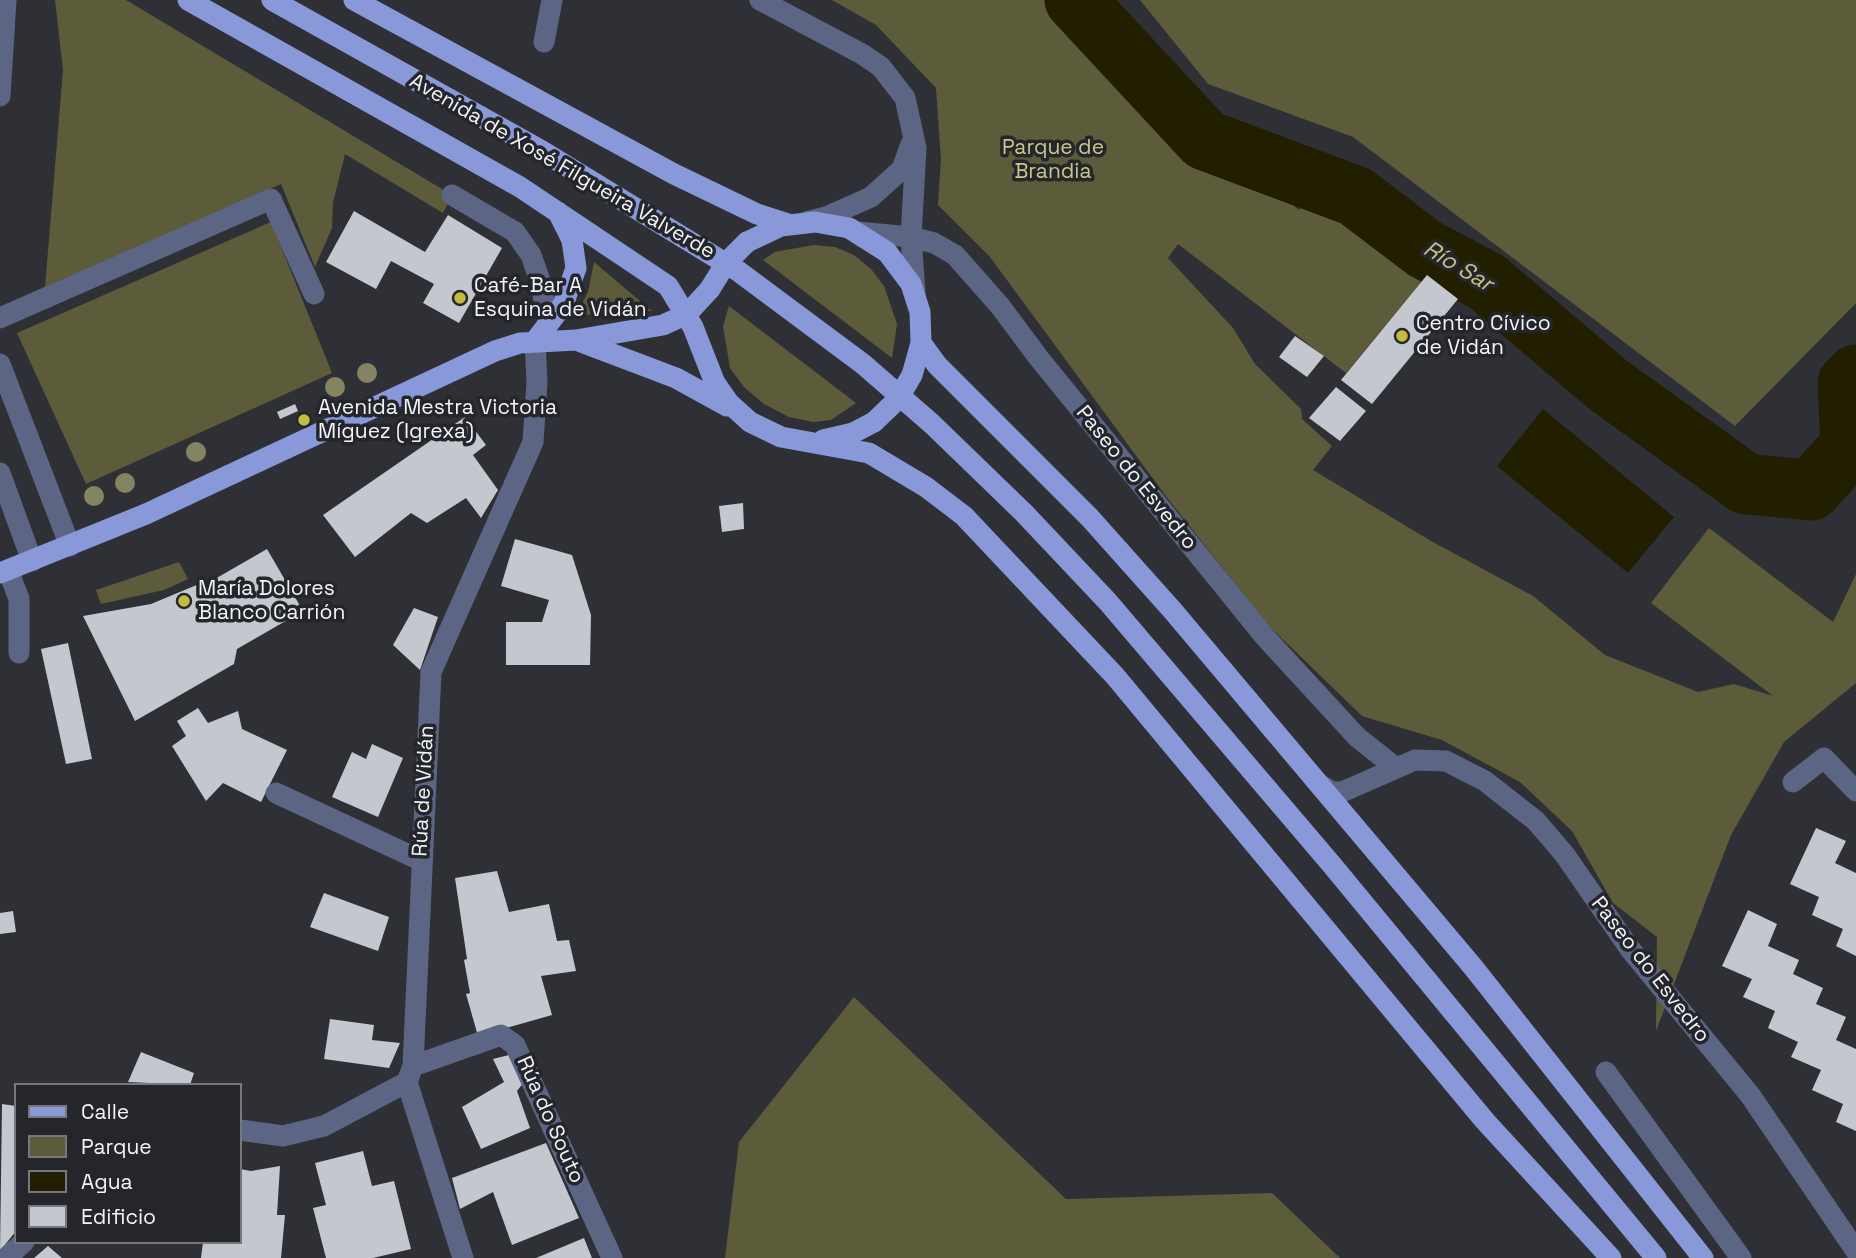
<!DOCTYPE html>
<meta charset="utf-8">
<style>
body{margin:0}
#map{position:relative;width:1856px;height:1258px;overflow:hidden;background:#2e3036;font-family:"Space Grotesk",sans-serif}
canvas{display:block}
.legend{position:absolute;left:14px;top:1083px;width:228px;height:161px;box-sizing:border-box;background:#24262c;border:2px solid #77787e;margin:0;padding:9px 12px;list-style:none;font-size:21px;color:#f3f4f8}
.legend li{display:flex;align-items:center;gap:14px;height:35px}
.legend b{width:35px;border:2px solid #77787e}
</style>
<div id="map">
<canvas width="1856" height="1258"></canvas>
<ul class="legend">
<li><b style="height:9px;background:#8898d8"></b>Calle</li>
<li><b style="height:19px;background:#5d5c3a"></b>Parque</li>
<li><b style="height:19px;background:#211f00"></b>Agua</li>
<li><b style="height:19px;background:#c5c7cf"></b>Edificio</li>
</ul>
</div>
<script>
const c = document.querySelector('canvas').getContext('2d');
c.lineJoin = 'round';
function fillPath(path, color) {
  c.fillStyle = color;
  c.fill(path, 'evenodd');
}
function poly(rows) {
  const path = new Path2D();
  for (const r of rows) {
    path.moveTo(r[0], r[1]);
    for (let i = 2; i < r.length; i += 2) path.lineTo(r[i], r[i + 1]);
  }
  return path;
}
function strokePath(path, color, width, dash) {
  c.strokeStyle = color;
  c.lineWidth = width;
  c.lineCap = dash ? 'butt' : 'round';
  c.setLineDash(dash || []);
  c.stroke(path);
}
function label(font, color, halo, rows, align = 'center') {
  c.font = font + ' "Space Grotesk",sans-serif';
  c.lineWidth = 7;
  c.setLineDash([]);
  c.textBaseline = 'middle';
  c.strokeStyle = halo;
  c.fillStyle = color;
  for (const [text, x, y, turn = 0] of rows) {
    c.save();
    c.translate(x, y);
    c.rotate((+turn || 0) * Math.PI / 180);
    c.textAlign = isNaN(turn) ? turn : align;
    if (halo) c.strokeText(text, 0, 0);
    c.fillText(text, 0, 0);
    c.restore();
  }
}
const green = poly([
 [55,0,126,0,452,195,443,213,345,154,333,202,332,228,315,267,281,184,45,287,63,70],
 [832,0,1053,0,1195,149,1240,161,1299,210,1315,195,1427,275,1346,373,1178,244,1168,258,1233,328,1255,364,1301,409,1302,419,1332,446,1313,470,1431,541,1533,596,1605,655,1698,692,1734,684,1773,696,1651,603,1709,528,1833,622,1856,574,1856,683,1784,742,1731,835,1656,1031,1657,937,1613,903,1572,831,1520,782,1442,740,1362,716,1267,624,1165,495,990,257,938,205,941,159,936,88,876,25],
 [1140,0,1856,0,1856,303,1735,426,1353,137,1208,84],
 [271,222,332,373,86,484,17,333],
 [813,245,835,247,854,255,871,269,884,286,897,324,892,358,763,260,775,252],
 [594,262,641,302,652,311,576,315,588,292],
 [729,306,856,403,831,420,813,422,789,417,764,404,744,387,730,368,723,326],
 [179,562,188,579,164,590,101,604,96,590],
 [854,997,1066,1199,1272,1193,1340,1258,725,1258,739,1142]
]);
const water = poly([
 [1543,409,1674,517,1628,573,1497,466]
]);
const canal = poly([
 [1851,446,1856,440]
]);
const river = poly([
 [1075,0,1205,140,1355,196,1425,249,1487,282,1607,384,1746,484,1811,490,1851,446,1848,383,1856,375]
]);
const building = poly([
 [354,211,425,252,448,215,502,248,459,323,423,303,434,284,391,261,376,289,326,262],
 [1427,275,1458,299,1372,404,1341,380],
 [1295,336,1324,356,1307,377,1279,357],
 [1336,387,1366,411,1340,441,1309,418],
 [295,404,298,411,280,419,277,412],
 [465,417,486,445,473,455,498,490,481,518,466,498,427,523,411,513,355,557,323,515],
 [743,503,744,529,722,532,719,506],
 [515,539,572,555,591,615,590,665,506,665,506,622,542,622,549,600,501,586],
 [267,549,303,611,237,649,234,664,135,721,83,616,151,604,199,584,201,587],
 [414,608,438,617,420,670,393,645],
 [68,643,92,759,66,764,41,649],
 [198,708,208,723,238,711,242,729,287,750,261,802,223,783,206,801,172,746,186,736,177,721],
 [372,744,403,758,378,817,332,797,352,752,366,759],
 [1816,828,1846,841,1835,863,1856,873,1856,956,1836,946,1843,929,1812,915,1819,897,1790,884],
 [497,871,509,912,549,904,557,941,569,940,576,971,541,976,552,1015,478,1036,466,994,470,993,464,960,467,959,455,878],
 [324,893,389,917,378,951,310,927],
 [1748,910,1777,924,1768,946,1799,960,1793,974,1823,988,1816,1004,1846,1017,1836,1040,1856,1049,1856,1131,1836,1122,1843,1104,1812,1090,1821,1070,1791,1057,1798,1042,1768,1028,1775,1011,1743,997,1752,979,1722,966],
 [13,911,16,932,0,934,0,913],
 [330,1019,374,1025,372,1040,400,1043,389,1068,324,1059],
 [141,1052,194,1073,190,1085,128,1082],
 [509,1055,524,1082,517,1091,530,1128,481,1149,462,1107,504,1082,493,1059],
 [2,1104,16,1106,16,1231,0,1251],
 [546,1143,579,1218,512,1245,493,1192,460,1209,452,1178],
 [363,1151,372,1186,394,1181,411,1249,373,1258,326,1258,313,1208,326,1205,315,1163],
 [280,1166,277,1215,285,1215,281,1258,201,1258,203,1242,240,1242,240,1169,251,1171],
 [584,1238,592,1258,536,1258],
 [48,1246,62,1258,34,1258]
]);
const minor = poly([
 [760,0,862,54,881,67,905,98,916,148,911,237,915,293],
 [544,42,552,0],
 [0,96,6,0],
 [452,195,515,232,531,255,540,281,549,323],
 [806,222,826,217,871,197,902,169,911,144],
 [857,232,911,237,934,243,955,255,1000,306,1038,357,1265,637,1357,737,1396,768],
 [0,318,271,199,314,294],
 [0,364,70,546],
 [0,473,32,561],
 [8,570,19,599,19,653],
 [1793,782,1824,758,1856,791],
 [1321,785,1332,792,1342,792,1415,760,1446,761,1485,781,1536,821,1565,855,1630,949,1750,1095,1856,1251],
 [276,793,420,860],
 [413,1066,501,1035,515,1045,612,1258],
 [1606,1072,1741,1258],
 [407,1082,463,1258],
 [240,1130,283,1136,324,1126,407,1082,413,1066,431,672,533,442,537,382,535,341],
 [6,1258,24,1242]
]);
const major = poly([
 [188,0,520,187,668,286,693,327,715,383,729,403,750,422,781,437,869,453,926,487,964,516,1115,676,1485,1121,1611,1258],
 [272,0,542,151,738,271,863,364,932,424,1024,513,1108,602,1332,865,1656,1258],
 [354,0,674,174,757,214,788,224],
 [747,242,781,226,815,222,849,228,887,252,911,284,920,312,921,343,912,375],
 [535,341,563,305,576,268,572,240,558,212],
 [581,342,676,378,727,406],
 [921,343,937,365,1090,518,1173,611,1473,967,1703,1258],
 [823,440,853,433,874,422],
 [0,573,146,514,495,351,520,343,576,340,663,325,687,314,710,289]
]);
const majorBridge = poly([
 [710,289,726,263,747,242],
 [874,422,898,399,912,375]
]);
const trees = [
 [367,373],
 [335,387],
 [196,452],
 [125,483],
 [94,496]
];
const markers = [
 [460,298,7,"#c3bd3f"],
 [1402,336,7,"#c3bd3f"],
 [304,420,7,"#c3bd3f"],
 [184,601,7,"#c3bd3f"]
];
const parkNames = [
 ["Parque de",1053,148],
 ["Brandia",1053,172]
];
const streetNames = [
 ["Avenida de Xosé Filgueira Valverde",562,167,30],
 ["Paseo do Esvedro",1136,478,51],
 ["Rúa de Vidán",424,791,-87],
 ["Paseo do Esvedro",1650,970,52],
 ["Rúa do Souto",550,1120,66]
];
const poiNames = [
 ["Café-Bar A",474,286],
 ["Esquina de Vidán",474,310],
 ["Centro Cívico",1416,324],
 ["de Vidán",1416,348],
 ["Avenida Mestra Victoria",318,408],
 ["Míguez (Igrexa)",318,432],
 ["María Dolores",198,589],
 ["Blanco Carrión",198,613]
];
const waterNames = [
 ["Río Sar",1458,267,31]
];
fillPath(green, '#5d5c3a');
fillPath(water, '#211f00');
strokePath(canal, '#211f00', 35);
strokePath(river, '#211f00', 61);
fillPath(building, '#c5c7cf');
strokePath(minor, '#5d6584', 21);
strokePath(major, '#8898d8', 21);
strokePath(majorBridge, '#8898d8', 21);
c.fillStyle = '#848463';
for (const [x, y] of trees) {
  c.beginPath();
  c.arc(x, y, 10, 0, 2 * Math.PI);
  c.fill();
}
for (const [x, y, r, color] of markers) {
  const dot = new Path2D();
  dot.arc(x, y, r, 0, 2 * Math.PI);
  c.fillStyle = color;
  c.fill(dot);
  strokePath(dot, '#24262c', 2.5);
}
label('21px', '#cac888', '#24262c', parkNames);
label('21px', '#f3f4f8', '#24262c', streetNames);
label('21px', '#f3f4f8', '#24262c', poiNames, 'left');
label('italic 23px', '#c4c282', '#24262c', waterNames);
</script>
